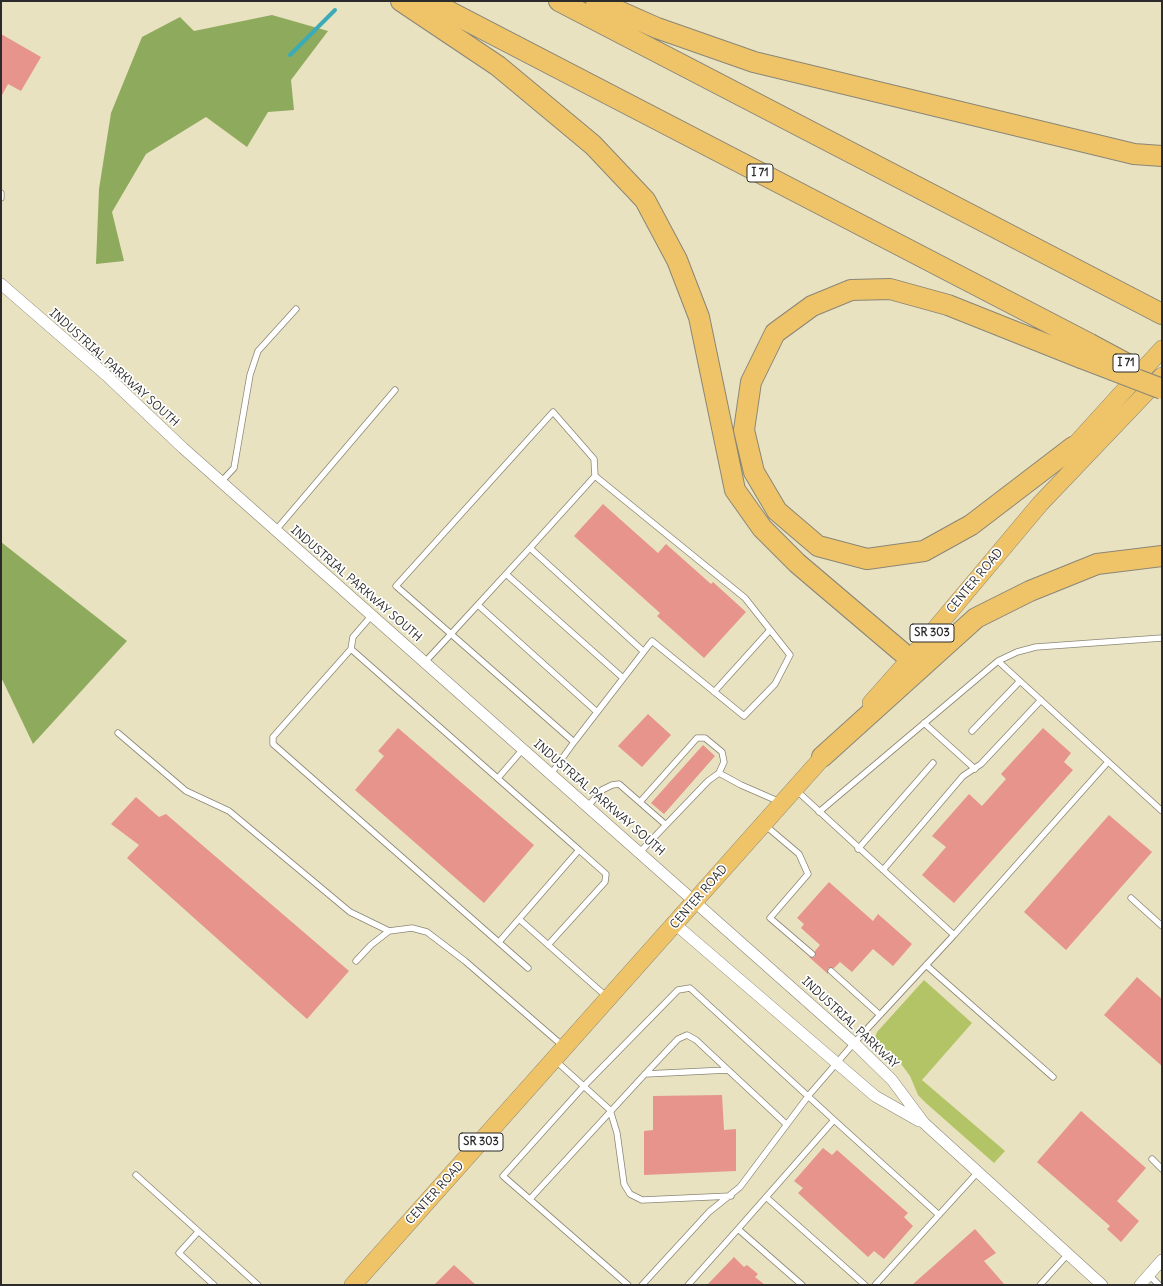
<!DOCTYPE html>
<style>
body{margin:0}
#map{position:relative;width:1163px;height:1286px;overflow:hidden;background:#e9e2c0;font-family:Delius,sans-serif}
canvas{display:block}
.frame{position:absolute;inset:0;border:2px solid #2b2b2b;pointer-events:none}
</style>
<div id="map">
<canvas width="1163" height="1286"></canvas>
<div class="frame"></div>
</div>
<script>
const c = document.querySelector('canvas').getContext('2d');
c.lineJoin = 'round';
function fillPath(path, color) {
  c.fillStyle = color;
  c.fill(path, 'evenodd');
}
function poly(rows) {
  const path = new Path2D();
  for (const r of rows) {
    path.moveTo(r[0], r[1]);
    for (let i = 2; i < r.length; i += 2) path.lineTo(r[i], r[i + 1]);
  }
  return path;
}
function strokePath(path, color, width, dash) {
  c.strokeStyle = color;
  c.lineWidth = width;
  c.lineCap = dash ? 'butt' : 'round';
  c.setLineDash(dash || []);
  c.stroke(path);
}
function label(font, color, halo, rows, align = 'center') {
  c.font = font + ' Delius,sans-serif';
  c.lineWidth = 3.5;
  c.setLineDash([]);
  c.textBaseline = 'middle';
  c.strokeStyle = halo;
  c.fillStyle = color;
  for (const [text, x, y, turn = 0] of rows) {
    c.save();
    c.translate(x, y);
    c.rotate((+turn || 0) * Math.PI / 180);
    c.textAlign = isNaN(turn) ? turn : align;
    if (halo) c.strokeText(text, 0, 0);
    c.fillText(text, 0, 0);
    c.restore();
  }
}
const green = poly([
 [924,980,972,1023,922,1080,1005,1151,994,1163,927,1104,918,1095,910,1076,896,1057,874,1040,877,1032]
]);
const forest = poly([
 [272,15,328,31,291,80,294,110,268,112,247,147,206,117,146,154,112,212,124,261,96,264,99,189,111,113,142,37,180,17,194,31],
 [1,542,127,641,33,744,1,677]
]);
const stream = poly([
 [290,55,335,10]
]);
const building = poly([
 [1,34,41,57,21,91,8,84,1,97],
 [603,504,658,553,666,544,711,584,713,582,746,612,704,658,657,616,660,613,574,536],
 [648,714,671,735,642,767,618,746],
 [398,728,534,845,484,903,355,790,384,756,378,751],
 [1043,728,1071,753,1064,762,1073,770,954,903,922,875,946,847,932,836,969,794,982,806,1006,779,1001,774],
 [703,745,715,756,664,814,651,803],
 [136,797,159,817,166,814,349,971,307,1019,127,858,139,845,111,824],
 [1109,815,1152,852,1066,950,1024,912],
 [829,882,873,921,878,914,912,944,893,966,873,949,852,972,840,962,834,968,828,968,828,974,809,957,815,957,815,951,820,945,801,928,804,924,797,918],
 [1137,977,1162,999,1162,1066,1104,1015],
 [722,1095,724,1130,736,1129,736,1171,644,1175,644,1131,653,1130,653,1096],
 [1081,1111,1146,1168,1117,1201,1139,1221,1121,1242,1107,1229,1110,1226,1037,1162],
 [823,1148,832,1155,837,1150,908,1213,904,1217,913,1226,884,1259,874,1251,868,1257,798,1193,803,1188,794,1181],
 [975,1229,996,1253,984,1261,1005,1285,912,1285],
 [734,1257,744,1267,747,1265,758,1274,755,1277,765,1285,707,1285],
 [454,1265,476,1285,434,1285]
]);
const service = poly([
 [1,193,1,198],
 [221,482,234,468,250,375,258,351,296,309],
 [276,530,395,390],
 [530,548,643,651],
 [506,574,623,678],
 [478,605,597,712],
 [372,615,353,637,351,649,273,737,273,744,528,968],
 [351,649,579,850,499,942],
 [998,661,1017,652,1036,647,1162,638],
 [425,662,451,634,506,574,530,548,595,476,594,459,553,412,396,586,451,634,574,742,652,641,744,716,775,684,790,655,745,598,595,476],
 [714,692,770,630],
 [924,723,975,769],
 [972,731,1020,681],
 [118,733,186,791,229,811,350,912,389,931],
 [551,774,574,742],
 [498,778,523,749],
 [796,790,954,935,1108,762],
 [640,802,697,738,705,738,722,752,724,762,719,773],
 [588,806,602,790,612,785,619,784,666,825],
 [819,812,998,661,1162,811],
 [766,826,799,854,808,874,770,918,812,954],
 [858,849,933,763],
 [640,852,708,781,719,773,741,785,780,802],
 [883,870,963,776,981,764,1041,700],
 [1131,898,1162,926],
 [519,919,607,997],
 [548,945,605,882,606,874,579,850],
 [356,961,371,945,389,931,412,928,427,932,465,961,563,1046],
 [926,965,1053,1077],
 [831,971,880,1015],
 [556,1061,610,1110,617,1133,624,1184,630,1194,642,1200,731,1196],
 [645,1074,727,1070],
 [1152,1159,1162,1169],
 [136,1175,258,1285],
 [766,1197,865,1285],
 [530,1199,645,1074,678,1039,687,1035,696,1040,786,1124],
 [198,1232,179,1253,214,1285],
 [1149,1275,1159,1285],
 [628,1285,503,1176,583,1087,678,990,690,988,834,1120],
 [642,1285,709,1212,740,1187,809,1095,854,1043,954,935],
 [688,1285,738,1229],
 [802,1285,738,1229,834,1120,939,1215],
 [875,1285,978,1172],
 [1040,1285,1068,1254]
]);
const minor = poly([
 [1,284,106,375,183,448,854,1043,892,1080,924,1123,1102,1285],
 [675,924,875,1096,919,1121],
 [1140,1285,1162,1260]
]);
const primary = poly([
 [1066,457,1073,447,1162,349],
 [871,703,910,659,1040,504,1162,376],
 [353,1285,831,748]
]);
const motorway = poly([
 [401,1,498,66,593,145,645,200,677,260,699,317,735,490,762,528,797,563,910,659],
 [429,1,1090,344],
 [559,1,1162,314],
 [596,1,657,28,754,62,1134,154,1162,156],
 [1073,447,971,525,924,551,867,559,818,546,777,511,754,472,744,430,751,382,775,333,812,306,851,290,890,289,948,305,1081,358],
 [822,757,976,618,1030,591,1097,564,1162,556]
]);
const motorwayBridge = poly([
 [1090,344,1131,366],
 [1081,358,1162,389]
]);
const shields = [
 [760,173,26],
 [1126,363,26],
 [932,633,44],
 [481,1142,44]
];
const shieldNames = [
 ["I 71",760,173],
 ["I 71",1126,363],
 ["SR 303",932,633],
 ["SR 303",481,1142]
];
const streetNames = [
 ["INDUSTRIAL PARKWAY SOUTH",114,368,42],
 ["CENTER ROAD",975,581,-50],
 ["INDUSTRIAL PARKWAY SOUTH",356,584,41],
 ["INDUSTRIAL PARKWAY SOUTH",599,798,41],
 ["CENTER ROAD",699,897,-49],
 ["INDUSTRIAL PARKWAY",850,1023,43],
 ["CENTER ROAD",435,1193,-48]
];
fillPath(green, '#b3c467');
fillPath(forest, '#8eaa5c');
strokePath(stream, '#3aabb7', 4);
fillPath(building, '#e6948c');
strokePath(service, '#8a8676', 7);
strokePath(minor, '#8a8676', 12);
strokePath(primary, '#8a8676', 18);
strokePath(motorway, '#8a8676', 22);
strokePath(service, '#fff', 5.5);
strokePath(minor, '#fff', 11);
strokePath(primary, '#efc469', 17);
strokePath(motorway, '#efc469', 20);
strokePath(motorwayBridge, '#8a8676', 22, []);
strokePath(motorwayBridge, '#efc469', 20);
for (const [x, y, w] of shields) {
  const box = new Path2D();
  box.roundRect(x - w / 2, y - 9, w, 18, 3);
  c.fillStyle = '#fff';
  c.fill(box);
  strokePath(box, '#2b2b2b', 1);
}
label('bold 11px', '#2b2b2b', null, shieldNames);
label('12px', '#2b2b2b', '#fff', streetNames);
</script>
